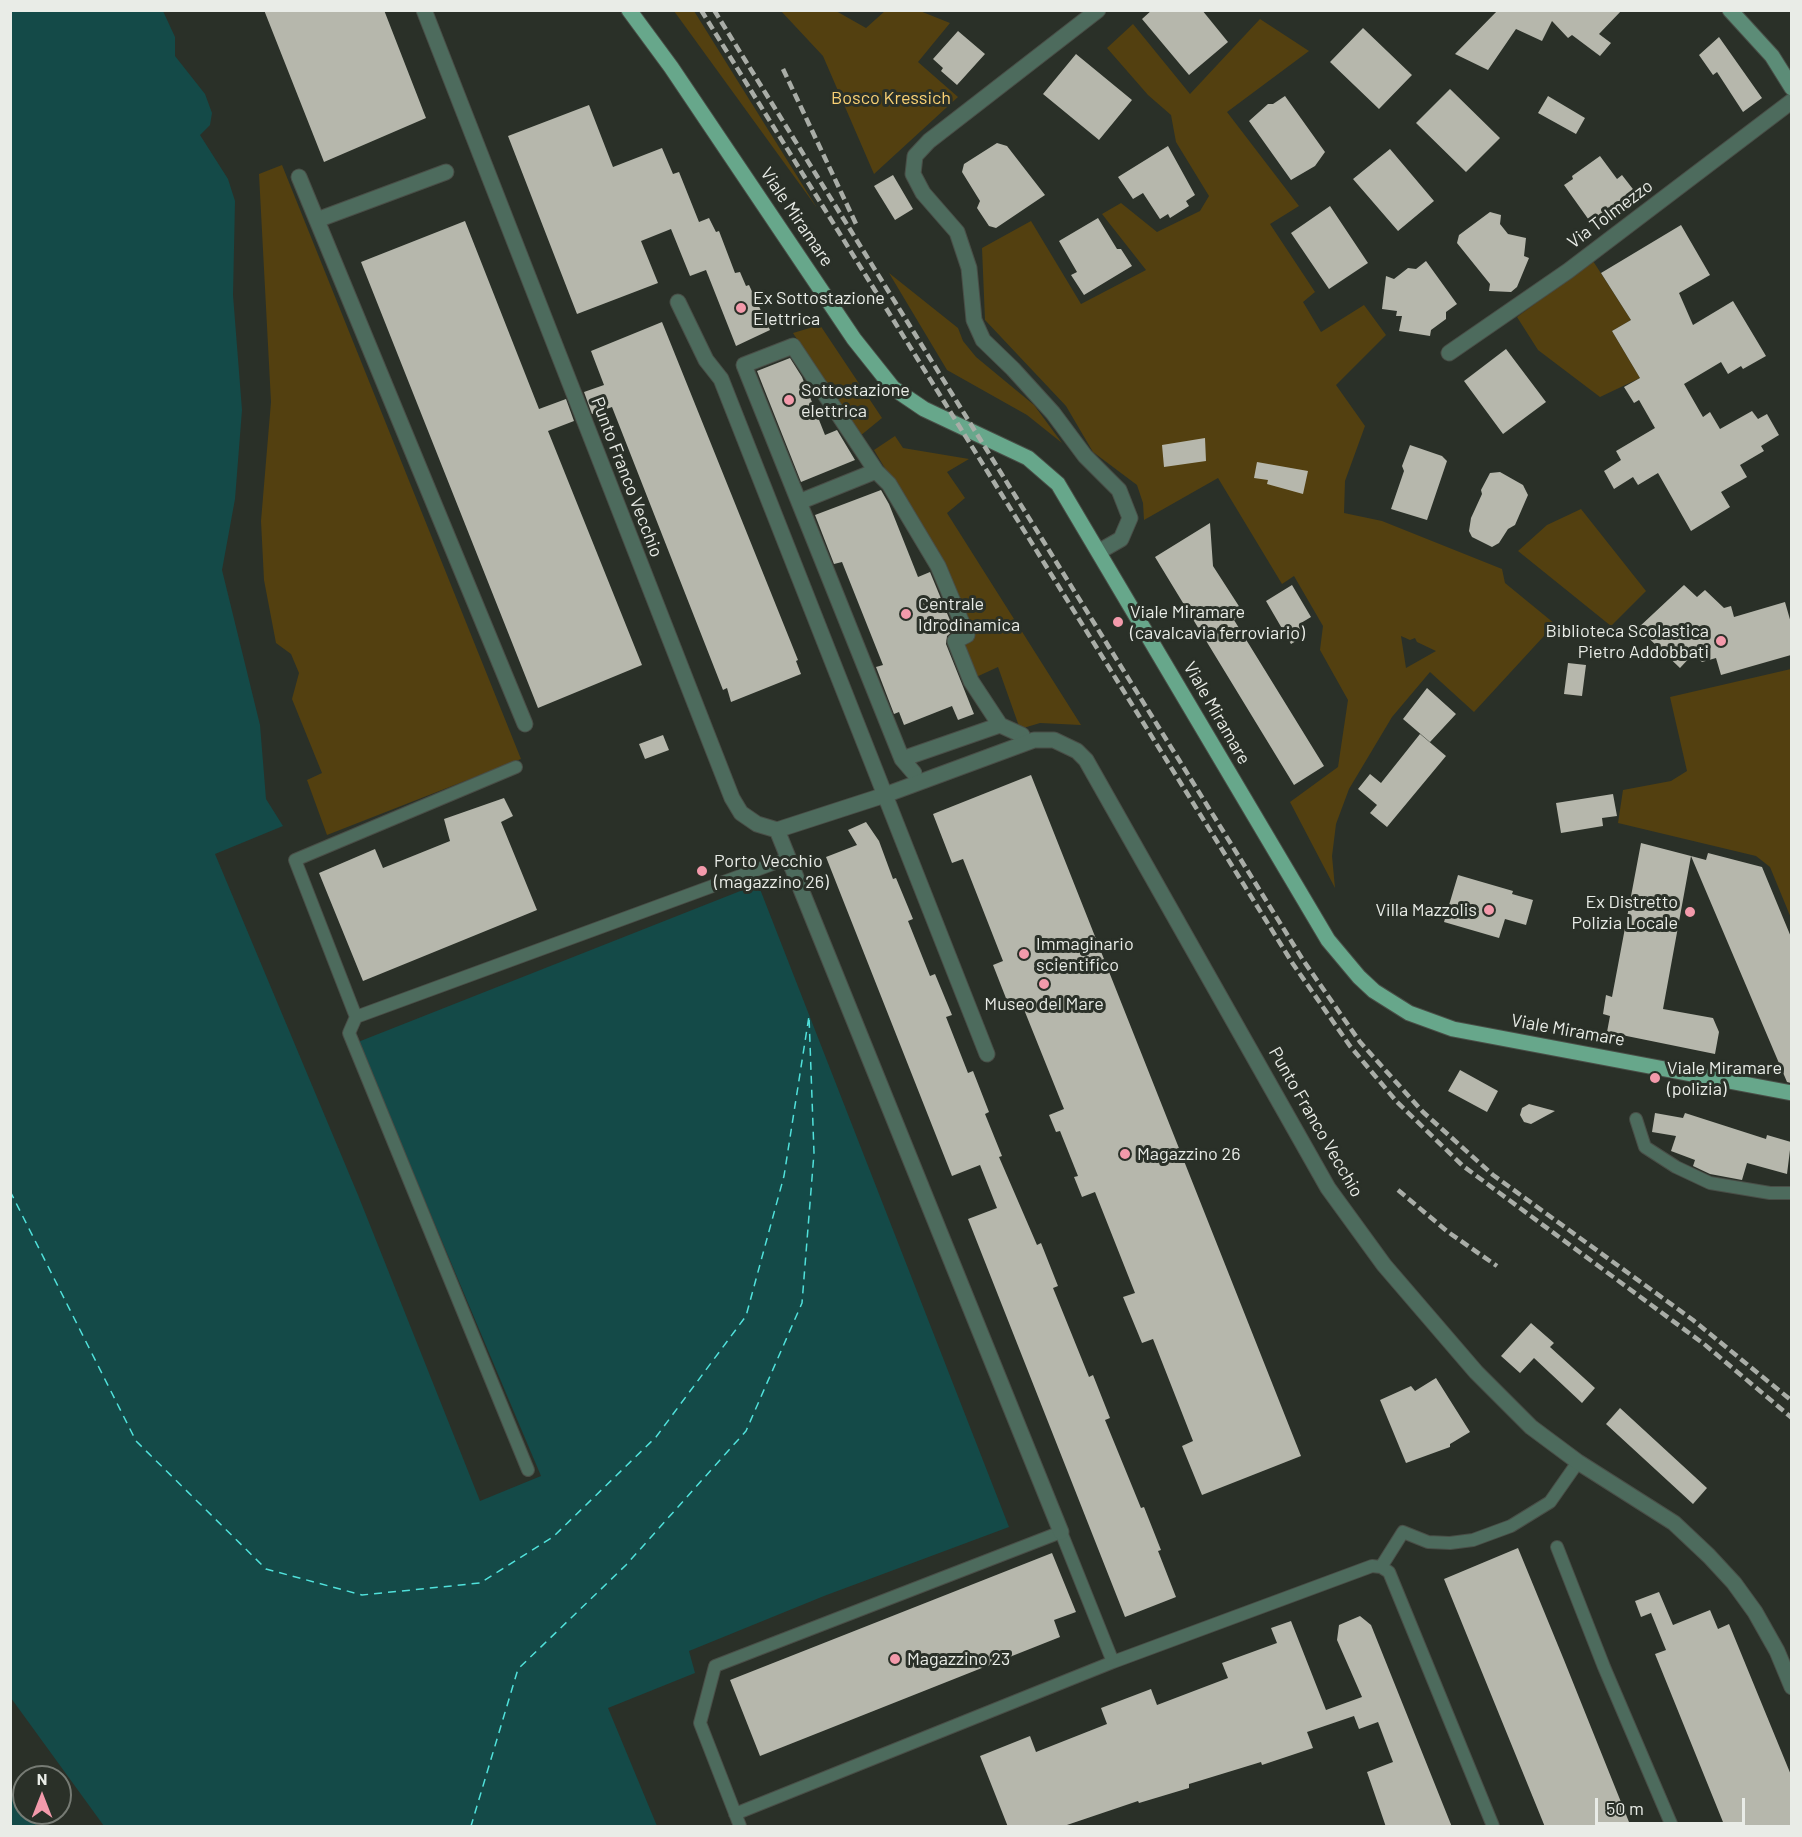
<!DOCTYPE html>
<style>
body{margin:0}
#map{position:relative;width:1802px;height:1837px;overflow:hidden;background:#2a3028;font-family:Barlow,sans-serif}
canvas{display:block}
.frame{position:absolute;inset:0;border:12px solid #e9ece7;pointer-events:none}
.north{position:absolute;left:12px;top:1765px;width:60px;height:60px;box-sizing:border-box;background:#2a3028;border:2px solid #767b74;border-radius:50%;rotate:0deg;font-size:16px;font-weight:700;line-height:24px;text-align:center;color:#e9ece7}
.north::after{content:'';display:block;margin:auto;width:21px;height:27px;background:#f39aab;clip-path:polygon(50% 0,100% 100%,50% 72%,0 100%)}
.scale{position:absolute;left:1595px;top:1798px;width:150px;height:27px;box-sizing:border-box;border:3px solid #e9ece7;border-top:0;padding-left:8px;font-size:18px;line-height:21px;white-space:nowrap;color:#e9ece7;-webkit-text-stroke:4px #2a3028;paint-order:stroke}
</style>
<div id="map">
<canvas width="1802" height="1837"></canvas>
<div class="frame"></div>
<div class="north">N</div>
<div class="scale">50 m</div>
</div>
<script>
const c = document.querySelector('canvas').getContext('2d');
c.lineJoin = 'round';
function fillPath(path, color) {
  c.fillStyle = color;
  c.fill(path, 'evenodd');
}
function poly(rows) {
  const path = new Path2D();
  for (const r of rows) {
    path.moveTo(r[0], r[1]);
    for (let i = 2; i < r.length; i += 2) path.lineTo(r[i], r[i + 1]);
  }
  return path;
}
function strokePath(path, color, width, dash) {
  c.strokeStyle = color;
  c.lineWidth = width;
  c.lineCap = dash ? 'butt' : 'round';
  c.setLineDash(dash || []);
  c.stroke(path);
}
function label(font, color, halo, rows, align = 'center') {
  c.font = font + ' Barlow,sans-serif';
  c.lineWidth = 6;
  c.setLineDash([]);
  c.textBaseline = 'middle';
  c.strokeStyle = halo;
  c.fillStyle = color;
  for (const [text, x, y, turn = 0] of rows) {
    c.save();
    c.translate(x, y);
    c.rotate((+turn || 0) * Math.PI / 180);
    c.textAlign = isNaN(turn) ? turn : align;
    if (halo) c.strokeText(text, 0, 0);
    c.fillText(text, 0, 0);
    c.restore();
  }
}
const green = poly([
 [674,11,694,11,817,208],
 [781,11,836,11,866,28,885,11,920,11,950,23,918,62,958,97,874,174,823,56],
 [1260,19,1309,51,1227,112,1299,206,1270,224,1315,292,1303,302,1321,332,1364,305,1386,335,1336,385,1365,426,1345,481,1344,513,1382,521,1502,569,1505,583,1555,624,1474,712,1430,672,1392,717,1349,789,1336,824,1332,856,1335,888,1290,802,1338,767,1348,700,1320,650,1323,626,1294,576,1282,584,1218,478,1144,520,1143,503,1137,485,1093,452,1066,406,985,320,982,248,1031,221,1081,304,1146,270,1102,214,1121,203,1157,232,1200,211,1209,196,1176,142,1171,115,1148,95,1107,48,1133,24,1190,94],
 [1401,636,1410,640,1415,638,1417,642,1436,651,1406,668],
 [282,165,521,759,327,835,307,780,322,773,292,699,299,673,291,654,276,643,264,580,261,521,271,402,259,174],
 [1593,261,1631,320,1612,331,1640,378,1600,397,1538,350,1517,317],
 [889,273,958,328,963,341,976,357,1034,405,1062,443,1027,415,947,370],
 [820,325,882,418,860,436,793,333],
 [895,436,903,448,969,459,947,472,965,498,947,513,1081,725,1040,723,1020,729,998,667,974,678,959,643,972,638,944,567,874,450],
 [1581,509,1646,591,1611,626,1518,551,1547,525],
 [1791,669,1792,669,1791,918,1770,867,1756,856,1618,823,1623,790,1671,781,1687,771,1670,697]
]);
const water = poly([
 [11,11,163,11,175,37,175,56,205,94,212,113,210,125,200,135,228,179,235,201,233,295,242,410,235,499,222,570,260,725,266,799,283,826,215,854,358,1195,480,1501,541,1476,358,1042,758,884,1009,1527,824,1596,689,1651,695,1673,608,1708,657,1826,11,1826],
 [24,1777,60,1777,60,1813,24,1813]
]);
const pier = poly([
 [11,1698,104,1826,38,1826,25,1813,60,1813,60,1777,24,1777,24,1811,11,1791]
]);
const ferry = poly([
 [10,1191,136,1441,266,1569,362,1595,480,1583,553,1537,656,1437,746,1316,784,1176,809,1016,814,1153,802,1303,746,1431,626,1565,518,1669,471,1826]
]);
const building = poly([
 [264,10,384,10,426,118,324,162],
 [1152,10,1202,10,1228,42,1189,75,1142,19],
 [1498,10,1622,10,1599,34,1611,43,1600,56,1572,35,1568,38,1552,21,1542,41,1516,29,1488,70,1455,54],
 [1363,28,1412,75,1379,109,1330,62],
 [958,31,985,54,957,85,941,71,943,68,933,59],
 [1719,37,1762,98,1743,112,1717,72,1713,75,1699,55],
 [1076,54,1132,100,1099,140,1043,94],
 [1450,89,1500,138,1466,172,1416,123],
 [1285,96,1325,152,1315,166,1291,180,1249,121,1268,104,1273,104],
 [1548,96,1585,118,1576,134,1538,113],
 [589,105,613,167,662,148,673,174,679,172,699,222,709,218,716,232,719,231,735,273,740,272,746,286,749,285,770,330,736,346,706,270,690,276,671,229,641,241,658,283,577,314,508,136],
 [997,143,1007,146,1045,195,996,228,989,226,977,208,980,201,962,172,964,164],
 [1168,146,1195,195,1186,201,1189,206,1170,218,1168,214,1160,219,1143,193,1133,199,1118,177],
 [1390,149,1434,201,1398,231,1353,179],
 [1600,156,1617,179,1622,175,1636,193,1591,223,1564,185,1573,179,1572,176],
 [893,175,913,209,895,220,874,186],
 [1330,206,1368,263,1329,289,1291,233],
 [1490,212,1501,215,1500,224,1508,234,1526,238,1524,256,1529,258,1517,287,1511,292,1489,291,1490,284,1457,243,1459,235],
 [1098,218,1117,249,1121,249,1132,266,1084,295,1071,275,1077,272,1059,241],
 [465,221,539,409,566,399,574,421,548,431,642,665,538,708,361,262],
 [1681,225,1710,275,1679,293,1693,325,1733,301,1766,356,1743,369,1741,366,1728,374,1721,362,1684,384,1703,417,1710,412,1720,429,1752,411,1758,419,1767,414,1779,435,1761,446,1764,451,1740,465,1747,477,1721,492,1730,507,1691,531,1658,473,1638,485,1633,477,1614,489,1604,471,1621,460,1616,451,1655,428,1639,400,1634,403,1624,387,1640,378,1612,331,1631,320,1601,273],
 [1426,261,1457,304,1446,312,1446,319,1431,330,1430,336,1399,331,1402,316,1396,316,1397,311,1382,309,1386,276,1394,279,1408,268,1416,269],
 [662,322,798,660,796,661,801,674,731,702,727,688,723,690,612,407,592,414,584,392,604,385,591,351],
 [1506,349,1546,402,1503,434,1464,381],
 [790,358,802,377,825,435,837,430,855,460,801,482,757,371],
 [1205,438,1206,461,1164,467,1162,445],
 [1410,445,1442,456,1447,461,1427,520,1391,509,1404,471,1402,466],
 [1257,462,1308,471,1303,494,1267,484,1268,480,1254,478],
 [1500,472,1523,485,1528,495,1515,525,1508,529,1499,543,1492,547,1472,537,1469,531,1471,518,1482,494,1481,490,1490,473],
 [881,490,889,504,918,577,930,572,954,630,947,636,946,644,974,714,958,720,952,706,904,725,899,712,894,714,876,667,883,665,842,562,834,564,815,515],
 [1210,523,1213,566,1244,614,1234,620,1324,766,1294,785,1155,557],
 [1292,585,1311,617,1301,623,1308,634,1291,644,1266,601],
 [1684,585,1697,597,1705,590,1724,608,1731,606,1734,617,1785,602,1791,623,1791,655,1721,675,1716,658,1702,662,1693,654,1680,668,1638,628],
 [1568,663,1586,665,1582,696,1564,694],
 [1427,688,1456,714,1430,742,1403,719],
 [1420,734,1446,756,1387,827,1370,813,1377,805,1358,789,1370,774,1381,783],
 [663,735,669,750,645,759,639,744],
 [1031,775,1301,1456,1202,1495,1182,1446,1193,1441,1153,1339,1142,1343,1123,1297,1135,1293,1095,1192,1082,1197,1074,1177,1078,1176,1060,1131,1056,1132,1049,1115,1064,1109,1023,1007,1011,1011,993,965,1003,961,963,859,952,863,933,814],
 [1613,794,1617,816,1602,818,1603,826,1561,833,1556,803],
 [504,798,513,816,501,822,537,910,363,981,319,873,375,849,383,868,450,841,444,819],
 [866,822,879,841,893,879,896,878,913,919,908,921,930,976,935,974,952,1015,946,1017,968,1073,973,1071,989,1112,985,1114,1002,1156,999,1157,1037,1245,1041,1243,1058,1286,1053,1288,1089,1377,1093,1375,1110,1418,1105,1420,1141,1508,1144,1507,1161,1550,1158,1551,1176,1597,1125,1617,968,1219,997,1208,980,1165,952,1176,826,857,857,845,848,830],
 [1641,843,1691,856,1663,1009,1713,1018,1719,1032,1715,1054,1607,1032,1610,1016,1603,1014,1606,995,1612,997],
 [1708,853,1762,867,1791,937,1791,1083,1787,1082,1691,856,1706,860],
 [1458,875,1513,891,1512,894,1533,900,1526,925,1505,919,1499,938,1444,922],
 [1460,1070,1498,1091,1487,1112,1448,1091],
 [1529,1104,1555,1111,1531,1124,1524,1122,1520,1115,1522,1108],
 [1655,1113,1683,1118,1685,1113,1766,1139,1767,1135,1791,1142,1787,1174,1747,1163,1742,1180,1710,1174,1693,1166,1695,1160,1671,1151,1676,1136,1652,1132],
 [1531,1323,1554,1343,1550,1347,1595,1388,1582,1403,1534,1358,1520,1373,1501,1356],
 [1436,1378,1470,1432,1450,1444,1450,1447,1406,1463,1380,1400,1411,1386,1415,1391],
 [1620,1408,1707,1488,1693,1504,1606,1424],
 [1518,1548,1564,1660,1631,1827,1545,1827,1444,1579],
 [1052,1553,1076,1612,1054,1620,1060,1637,760,1756,730,1680],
 [1659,1592,1673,1625,1710,1610,1718,1629,1729,1624,1791,1775,1791,1827,1725,1827,1655,1654,1666,1650,1651,1613,1641,1617,1635,1601],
 [1360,1616,1371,1625,1452,1827,1386,1827,1367,1772,1393,1762,1378,1722,1359,1729,1354,1716,1307,1732,1313,1748,1262,1765,1261,1762,1189,1784,1189,1788,1139,1803,1138,1801,1061,1827,1008,1827,980,1756,1030,1736,1036,1752,1107,1724,1101,1708,1151,1689,1157,1705,1228,1678,1222,1663,1277,1643,1271,1628,1291,1621,1326,1710,1362,1697,1337,1640,1339,1625]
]);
const service = poly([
 [516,767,295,860,356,1017,349,1033,528,1470],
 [356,1017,789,858],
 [1636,1119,1645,1147,1676,1167,1710,1183,1770,1193,1792,1193],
 [1557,1547,1604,1667,1672,1826],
 [1381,1567,1403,1532,1428,1542,1450,1543,1473,1540,1511,1526,1550,1502,1578,1462],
 [735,1814,1113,1662,1372,1566,1381,1567,1389,1572,1493,1826],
 [740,1826,700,1723,715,1666,1061,1532,1113,1662]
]);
const pedestrian = poly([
 [299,177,525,724],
 [317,220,446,172],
 [799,502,876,471],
 [902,759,1000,725,1022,735],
 [914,773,902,759,744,365,793,346,876,471,889,484,938,566,967,635,955,641,971,681,1000,725]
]);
const minor = poly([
 [424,10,732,798,741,813,757,824,777,830,885,795,1034,740,1054,740,1077,751,1086,760,1328,1188,1384,1265,1476,1372,1531,1427,1578,1462,1674,1523,1709,1556,1734,1583,1755,1612,1777,1651,1792,1687],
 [1098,10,929,141,915,156,913,174,923,193,957,232,969,268,974,320,983,340,1013,369,1053,413,1085,456,1119,490,1130,518,1121,539,1100,551],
 [678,302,706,360,721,379,987,1054],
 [1449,353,1568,271,1792,101],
 [777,830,1061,1532]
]);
const secondary = poly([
 [1730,10,1772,56,1792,88]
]);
const primary = poly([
 [629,10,671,67,854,339,893,388,924,409,1028,458,1058,484,1328,940,1359,977,1374,991,1409,1013,1453,1029,1792,1093]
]);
const rail = poly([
 [701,10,1293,964,1350,1046,1397,1102,1463,1166,1704,1344,1792,1418],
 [714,10,1303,960,1360,1042,1423,1112,1493,1175,1693,1320,1792,1401],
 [783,69,857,226],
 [1398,1190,1448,1232,1497,1266]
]);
const markers = [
 [741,308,6,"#f39aab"],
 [789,400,6,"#f39aab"],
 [906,614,6,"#f39aab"],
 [1118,622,6,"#f39aab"],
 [1721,641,6,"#f39aab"],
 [702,871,6,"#f39aab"],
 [1489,910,6,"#f39aab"],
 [1690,912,6,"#f39aab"],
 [1024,954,6,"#f39aab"],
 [1044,984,6,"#f39aab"],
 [1655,1078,6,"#f39aab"],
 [1125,1154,6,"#f39aab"],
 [895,1659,6,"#f39aab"]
];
const parkNames = [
 ["Bosco Kressich",891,98]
];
const streetNames = [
 ["Via Tolmezzo",1610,214,-37],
 ["Viale Miramare",797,217,56],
 ["Punto Franco Vecchio",627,477,69],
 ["Viale Miramare",1217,713,60],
 ["Viale Miramare",1568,1030,10],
 ["Punto Franco Vecchio",1316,1122,60]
];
const poiNames = [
 ["Ex Sottostazione",753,298],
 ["Elettrica",753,319],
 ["Sottostazione",801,390],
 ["elettrica",801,411],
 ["Centrale",918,604],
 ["Idrodinamica",918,625],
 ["Viale Miramare",1130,612],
 ["(cavalcavia ferroviario)",1130,633],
 ["Biblioteca Scolastica",1709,631,"right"],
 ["Pietro Addobbati",1709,652,"right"],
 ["Porto Vecchio",714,861],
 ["(magazzino 26)",714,882],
 ["Ex Distretto",1678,902,"right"],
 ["Polizia Locale",1678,923,"right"],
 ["Villa Mazzolis",1477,910,"right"],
 ["Immaginario",1036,944],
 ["scientifico",1036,965],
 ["Museo del Mare",1044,1004,"center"],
 ["Viale Miramare",1667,1068],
 ["(polizia)",1667,1089],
 ["Magazzino 26",1137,1154],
 ["Magazzino 23",907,1659]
];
fillPath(green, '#534010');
fillPath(water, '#144a48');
fillPath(pier, '#2a3028');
strokePath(ferry, '#50e1db', 1.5, [8, 6]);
fillPath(building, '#b6b7ac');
strokePath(service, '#494e47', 14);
strokePath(pedestrian, '#494e47', 17);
strokePath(minor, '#494e47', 17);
strokePath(secondary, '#494e47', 17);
strokePath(primary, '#494e47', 17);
strokePath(service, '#4d6b5d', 12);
strokePath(pedestrian, '#4d6b5d', 15);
strokePath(minor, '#4d6b5d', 15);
strokePath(secondary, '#5c8c77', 15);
strokePath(primary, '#67a78b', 15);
strokePath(rail, '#a9ada7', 4.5, [9, 4.5]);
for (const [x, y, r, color] of markers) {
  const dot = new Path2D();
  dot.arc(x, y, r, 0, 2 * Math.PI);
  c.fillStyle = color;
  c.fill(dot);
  strokePath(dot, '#2a3028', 2);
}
label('18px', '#fbd275', '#2a3028', parkNames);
label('18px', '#e9ece7', '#2a3028', streetNames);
label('18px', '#e9ece7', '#2a3028', poiNames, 'left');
</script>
